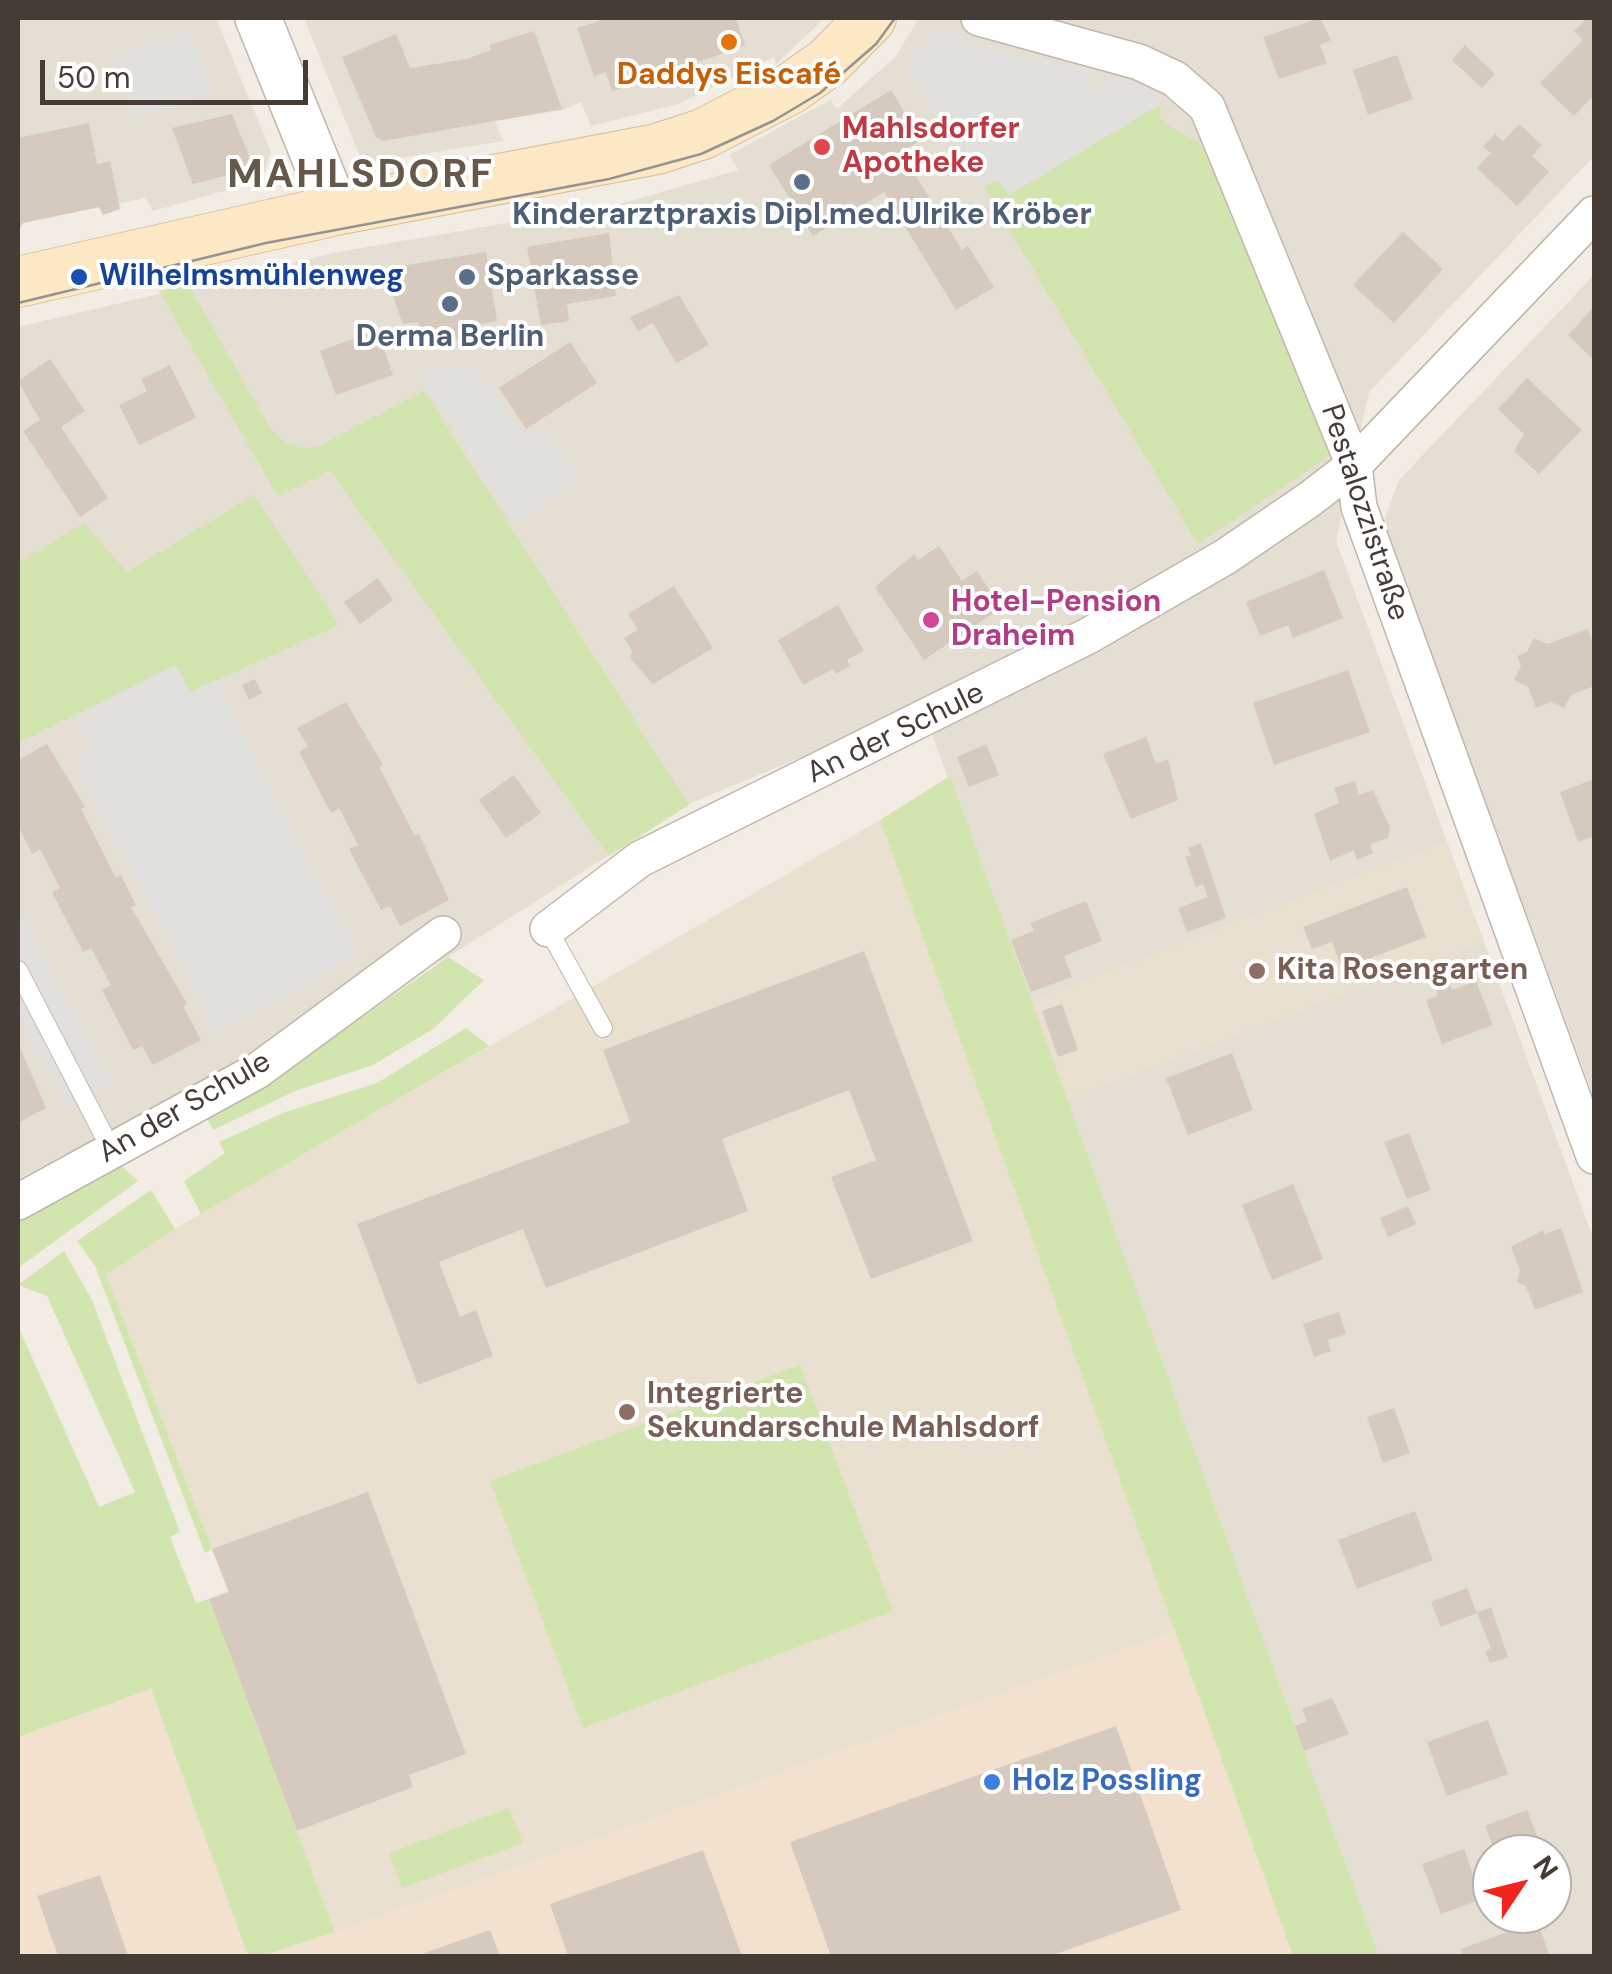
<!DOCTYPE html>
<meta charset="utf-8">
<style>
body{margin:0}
#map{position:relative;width:1612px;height:1974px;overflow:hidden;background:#f2ece5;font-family:"DM Sans",sans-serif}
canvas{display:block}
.frame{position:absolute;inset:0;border:20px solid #443c35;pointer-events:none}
.north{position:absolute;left:1472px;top:1834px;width:100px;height:100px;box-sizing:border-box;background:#fff;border:2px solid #b4b1ae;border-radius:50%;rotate:55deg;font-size:28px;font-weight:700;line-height:40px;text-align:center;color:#443c35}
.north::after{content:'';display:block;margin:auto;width:35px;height:45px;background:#f1251c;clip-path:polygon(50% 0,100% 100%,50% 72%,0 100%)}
.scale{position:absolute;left:40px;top:60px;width:268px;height:45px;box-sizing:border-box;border:5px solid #443c35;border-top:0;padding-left:12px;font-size:30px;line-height:35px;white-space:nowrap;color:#443c35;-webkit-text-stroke:8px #fff;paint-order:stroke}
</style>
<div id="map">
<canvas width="1612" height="1974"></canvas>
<div class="frame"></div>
<div class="north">N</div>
<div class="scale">50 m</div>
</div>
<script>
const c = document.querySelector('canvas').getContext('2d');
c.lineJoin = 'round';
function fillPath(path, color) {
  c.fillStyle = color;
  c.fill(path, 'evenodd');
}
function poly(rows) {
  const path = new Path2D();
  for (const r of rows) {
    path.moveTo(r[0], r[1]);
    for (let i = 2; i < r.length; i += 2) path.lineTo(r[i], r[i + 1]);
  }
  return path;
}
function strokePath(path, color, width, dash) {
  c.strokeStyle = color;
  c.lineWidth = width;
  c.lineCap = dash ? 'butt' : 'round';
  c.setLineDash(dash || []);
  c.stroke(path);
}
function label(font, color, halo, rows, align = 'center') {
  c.font = font + ' "DM Sans",sans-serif';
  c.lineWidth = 8;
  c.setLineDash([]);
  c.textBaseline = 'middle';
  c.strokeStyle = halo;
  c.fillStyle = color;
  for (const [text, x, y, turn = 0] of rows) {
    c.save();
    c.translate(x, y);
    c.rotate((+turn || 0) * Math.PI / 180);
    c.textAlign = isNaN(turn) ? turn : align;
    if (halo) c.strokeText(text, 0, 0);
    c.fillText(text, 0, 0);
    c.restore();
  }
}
const residential = poly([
 [18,18,216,18,271,152,263,175,252,183,153,211,145,198,18,224],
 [304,18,825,18,776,64,774,57,678,104,591,126,581,102,563,110,495,121,503,141,363,164],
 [919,18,1594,18,1594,156,1369,392,1336,541,1594,1240,1594,1956,1378,1956,922,707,691,803,448,957,18,1179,18,327,338,252,624,203,738,170,729,155,830,100,837,109,896,56],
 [1492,1854,1552,1854,1552,1914,1492,1914],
 [1594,275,1594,1097,1383,523,1399,480]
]);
const commercial = poly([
 [1175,1631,1293,1956,262,1956,335,1932],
 [151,1689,248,1956,18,1956,18,1737]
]);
const education = poly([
 [880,820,1175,1631,335,1932,209,1599,228,1591,106,1274,121,1260],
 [1446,841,1484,941,1067,1100,1031,1001]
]);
const green = poly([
 [1161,104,1159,119,1199,143,1217,174,1336,451,1198,544,984,187],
 [188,284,271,430,286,443,307,449,321,445,424,391,689,805,609,856,330,471,278,496,159,291],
 [254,495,339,625,189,693,175,665,18,743,18,563,84,523,127,572],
 [950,776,1250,1604,1379,1956,1293,1956,880,820],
 [448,957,484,980,433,1029,373,1065,295,1091,213,1130,207,1118,248,1097],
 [466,1028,489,1046,201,1214,184,1181,225,1153,219,1142,285,1112,377,1083],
 [119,1163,138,1181,18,1268,18,1217],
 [151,1190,175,1229,106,1274,212,1549,205,1553,95,1266,77,1241],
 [64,1251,92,1300,180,1532,170,1537,196,1603,209,1599,335,1932,262,1956,248,1956,151,1689,18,1737,18,1326,99,1507,135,1492,47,1296,18,1285],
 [800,1365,893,1611,583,1728,490,1481],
 [509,1808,523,1843,402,1888,389,1853]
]);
const parking = poly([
 [187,28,214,95,131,119,114,57],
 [929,32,969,36,967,44,1092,70,1090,86,1103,88,1107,74,1150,89,1161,104,1009,195,997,179,984,187,902,63,928,44],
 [473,363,526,439,546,428,581,479,514,524,419,374],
 [176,665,190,692,216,680,359,955,214,1034,74,761,92,751,74,718],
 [18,902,112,1086,67,1110,18,1016]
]);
const building = poly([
 [597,18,736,18,745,46,612,91,606,72,594,76,577,28,599,21],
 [1320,18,1331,40,1320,45,1327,63,1279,79,1263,37],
 [1587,18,1594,22,1594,95,1574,116,1540,83,1583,40,1574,31],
 [534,31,562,109,383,141,376,137,342,57,396,34,410,68,467,59,491,50,489,45],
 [1465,45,1495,74,1482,88,1452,60],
 [1397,55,1413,99,1368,115,1353,70],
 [891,90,921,140,901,152,962,250,968,246,994,287,956,310,884,192,813,236,769,165],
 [232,114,250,158,244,171,193,184,172,128],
 [89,123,97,164,110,161,120,209,103,215,99,207,23,223,18,232,18,138],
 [1519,124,1542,145,1532,156,1549,172,1517,206,1477,168,1491,153,1483,147,1495,134,1503,141],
 [1403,232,1443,269,1394,323,1353,285],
 [609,233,616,296,567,304,569,321,541,325,527,247],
 [486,252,497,321,464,327,464,339,446,342,442,330,420,334,418,322,403,324,383,269],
 [679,295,709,345,676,363,653,323,638,331,630,317],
 [1594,307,1594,360,1568,335],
 [377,330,393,375,336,395,320,351],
 [570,342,597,383,526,429,499,388],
 [50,359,85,411,61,427,108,498,80,517,23,431,40,420,18,381],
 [170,365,196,418,139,445,119,405,147,391,141,379],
 [1527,378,1582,430,1539,474,1514,451,1524,434,1498,409],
 [939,546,962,581,977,571,1001,608,924,660,875,587,914,554,918,560],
 [1324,570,1343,618,1293,638,1288,625,1260,636,1246,602],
 [378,578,393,600,360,624,344,602],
 [674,586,713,648,653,684,630,658,632,651,624,638,638,630,628,614],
 [838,605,864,651,847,660,850,666,836,674,833,669,803,685,778,640],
 [1588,629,1594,647,1594,686,1571,695,1564,708,1551,702,1536,708,1528,687,1514,680,1521,666,1517,656,1527,652,1534,638,1547,644],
 [1348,670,1370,732,1274,765,1253,703],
 [255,679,262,693,249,700,242,685],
 [346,702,383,765,379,767,415,836,419,834,449,900,400,926,390,906,381,910,349,849,358,845,339,808,331,813,299,752,308,747,297,728],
 [1146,737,1156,764,1168,759,1178,800,1131,819,1103,754],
 [47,744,85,807,81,809,116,878,121,875,136,905,131,907,187,1004,183,1006,201,1040,153,1065,142,1046,133,1050,102,990,111,985,91,948,83,952,52,892,60,888,40,849,32,854,18,825,18,760],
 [986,744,999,775,969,787,957,757],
 [514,775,541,813,506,838,479,800],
 [1594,779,1594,836,1578,842,1560,792],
 [1355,781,1359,795,1373,790,1390,828,1388,838,1370,844,1373,853,1357,860,1354,850,1330,861,1314,814,1339,803,1334,788],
 [1201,843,1226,918,1187,932,1178,908,1208,897,1203,884,1196,887,1185,857,1191,855,1188,848],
 [1407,887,1426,937,1342,969,1332,942,1312,949,1303,927],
 [1086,901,1102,941,1064,956,1072,977,1031,992,1011,940,1034,931,1030,923],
 [864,951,973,1241,871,1279,831,1177,876,1160,849,1090,722,1139,748,1211,546,1288,523,1229,439,1262,460,1317,476,1310,493,1356,418,1385,357,1224,630,1122,603,1050],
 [1476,981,1493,1025,1442,1044,1426,1000,1438,996,1436,988,1449,982,1452,990],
 [1062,1004,1078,1050,1058,1057,1042,1011],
 [18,1043,46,1108,18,1123],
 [1232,1053,1253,1110,1188,1135,1166,1078],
 [1409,1133,1431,1190,1407,1199,1384,1142],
 [1293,1184,1323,1259,1272,1280,1242,1205],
 [1408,1206,1416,1224,1388,1237,1380,1218],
 [1561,1228,1583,1292,1535,1310,1526,1286,1517,1282,1520,1270,1511,1247,1543,1230,1545,1234],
 [1339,1312,1346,1334,1328,1340,1331,1351,1314,1357,1303,1324],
 [1394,1408,1410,1453,1383,1463,1367,1417],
 [368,1492,466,1754,409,1775,413,1787,297,1831,209,1599,229,1592,212,1549],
 [1415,1511,1433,1560,1357,1589,1338,1540],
 [1467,1588,1477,1613,1441,1627,1431,1602],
 [1491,1607,1508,1657,1490,1663,1485,1651,1491,1648,1477,1613],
 [1332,1698,1349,1734,1304,1751,1295,1726,1307,1721,1302,1709],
 [1488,1720,1508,1774,1447,1796,1427,1742],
 [1116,1726,1181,1910,1050,1956,831,1956,790,1842],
 [1527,1810,1544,1854,1496,1854,1485,1826],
 [1464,1849,1482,1899,1441,1914,1422,1864],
 [703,1850,742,1956,568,1956,550,1904],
 [100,1875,128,1956,58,1956,37,1896],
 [1537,1921,1550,1956,1463,1956,1461,1949],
 [490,1930,500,1956,425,1956,424,1953]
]);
const service = poly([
 [548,929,603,1028],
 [18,970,112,1151]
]);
const minor = poly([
 [979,18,1139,62,1175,79,1207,107,1354,465,1359,507,1594,1156],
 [548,929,640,859,1088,636,1225,557,1310,499,1354,465,1594,214],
 [18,1202,257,1071,443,934]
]);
const tertiary = poly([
 [258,18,336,210]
]);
const secondary = poly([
 [18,282,336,210,657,149,703,134,790,89,828,62,871,18]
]);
const tram = poly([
 [18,303,266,243,609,179,701,154,773,121,820,93,876,44,895,18]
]);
const markers = [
 [729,42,10,"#e8710a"],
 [822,147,10,"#e0444e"],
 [802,182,10,"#5c6f8a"],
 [79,277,10,"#1a4fb4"],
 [467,277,10,"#5c6f8a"],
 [450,304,10,"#5c6f8a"],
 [931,620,10,"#d1479c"],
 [1257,971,10,"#8d6e63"],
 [627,1412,10,"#8d6e63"],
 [992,1782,10,"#3f7fe0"]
];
const foodNames = [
 ["Daddys Eiscafé",729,76]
];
const healthNames = [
 ["Mahlsdorfer",842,130],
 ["Apotheke",842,164]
];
const serviceNames = [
 ["Kinderarztpraxis Dipl.med.Ulrike Kröber",802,216],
 ["Sparkasse",487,277,"left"],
 ["Derma Berlin",450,338]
];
const transitNames = [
 ["Wilhelmsmühlenweg",99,277]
];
const streetNames = [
 ["Pestalozzistraße",1364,513,72],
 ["An der Schule",896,734,-26],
 ["An der Schule",185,1108,-30]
];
const hotelNames = [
 ["Hotel-Pension",951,603],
 ["Draheim",951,637]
];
const educationNames = [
 ["Kita Rosengarten",1277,971],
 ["Integrierte",647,1395],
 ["Sekundarschule Mahlsdorf",647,1429]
];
const shopNames = [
 ["Holz Possling",1012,1782]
];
const districtNames = [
 ["MAHLSDORF",361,177]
];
fillPath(residential, '#e5ded3');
fillPath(commercial, '#f3e1d0');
fillPath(education, '#eae0cf');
fillPath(green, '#d2e5af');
fillPath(parking, '#e2e0dd');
fillPath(building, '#d6cabe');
strokePath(service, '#c0b6ab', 20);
strokePath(minor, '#c0b6ab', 38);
strokePath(tertiary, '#c0b6ab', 48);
strokePath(secondary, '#d3bd98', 52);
strokePath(service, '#fff', 18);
strokePath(minor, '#fff', 35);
strokePath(tertiary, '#fff', 45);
strokePath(secondary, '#fce8c4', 50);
strokePath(tram, '#949494', 2.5);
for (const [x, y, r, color] of markers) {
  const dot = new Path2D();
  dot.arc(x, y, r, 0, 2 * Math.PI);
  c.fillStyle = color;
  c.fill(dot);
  strokePath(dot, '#fff', 4);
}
label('bold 30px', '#c56008', '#fff', foodNames);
label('bold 30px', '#be3a42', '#fff', healthNames, 'left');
label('bold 30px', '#4e5e75', '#fff', serviceNames);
label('bold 30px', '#164399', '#fff', transitNames, 'left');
label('30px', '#443c35', '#fff', streetNames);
label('bold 30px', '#b23c85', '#fff', hotelNames, 'left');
label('bold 30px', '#785e54', '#fff', educationNames, 'left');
label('bold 30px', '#366cbe', '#fff', shopNames, 'left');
c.letterSpacing = '2.5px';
label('bold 40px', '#66594c', '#fff', districtNames);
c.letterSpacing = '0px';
</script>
